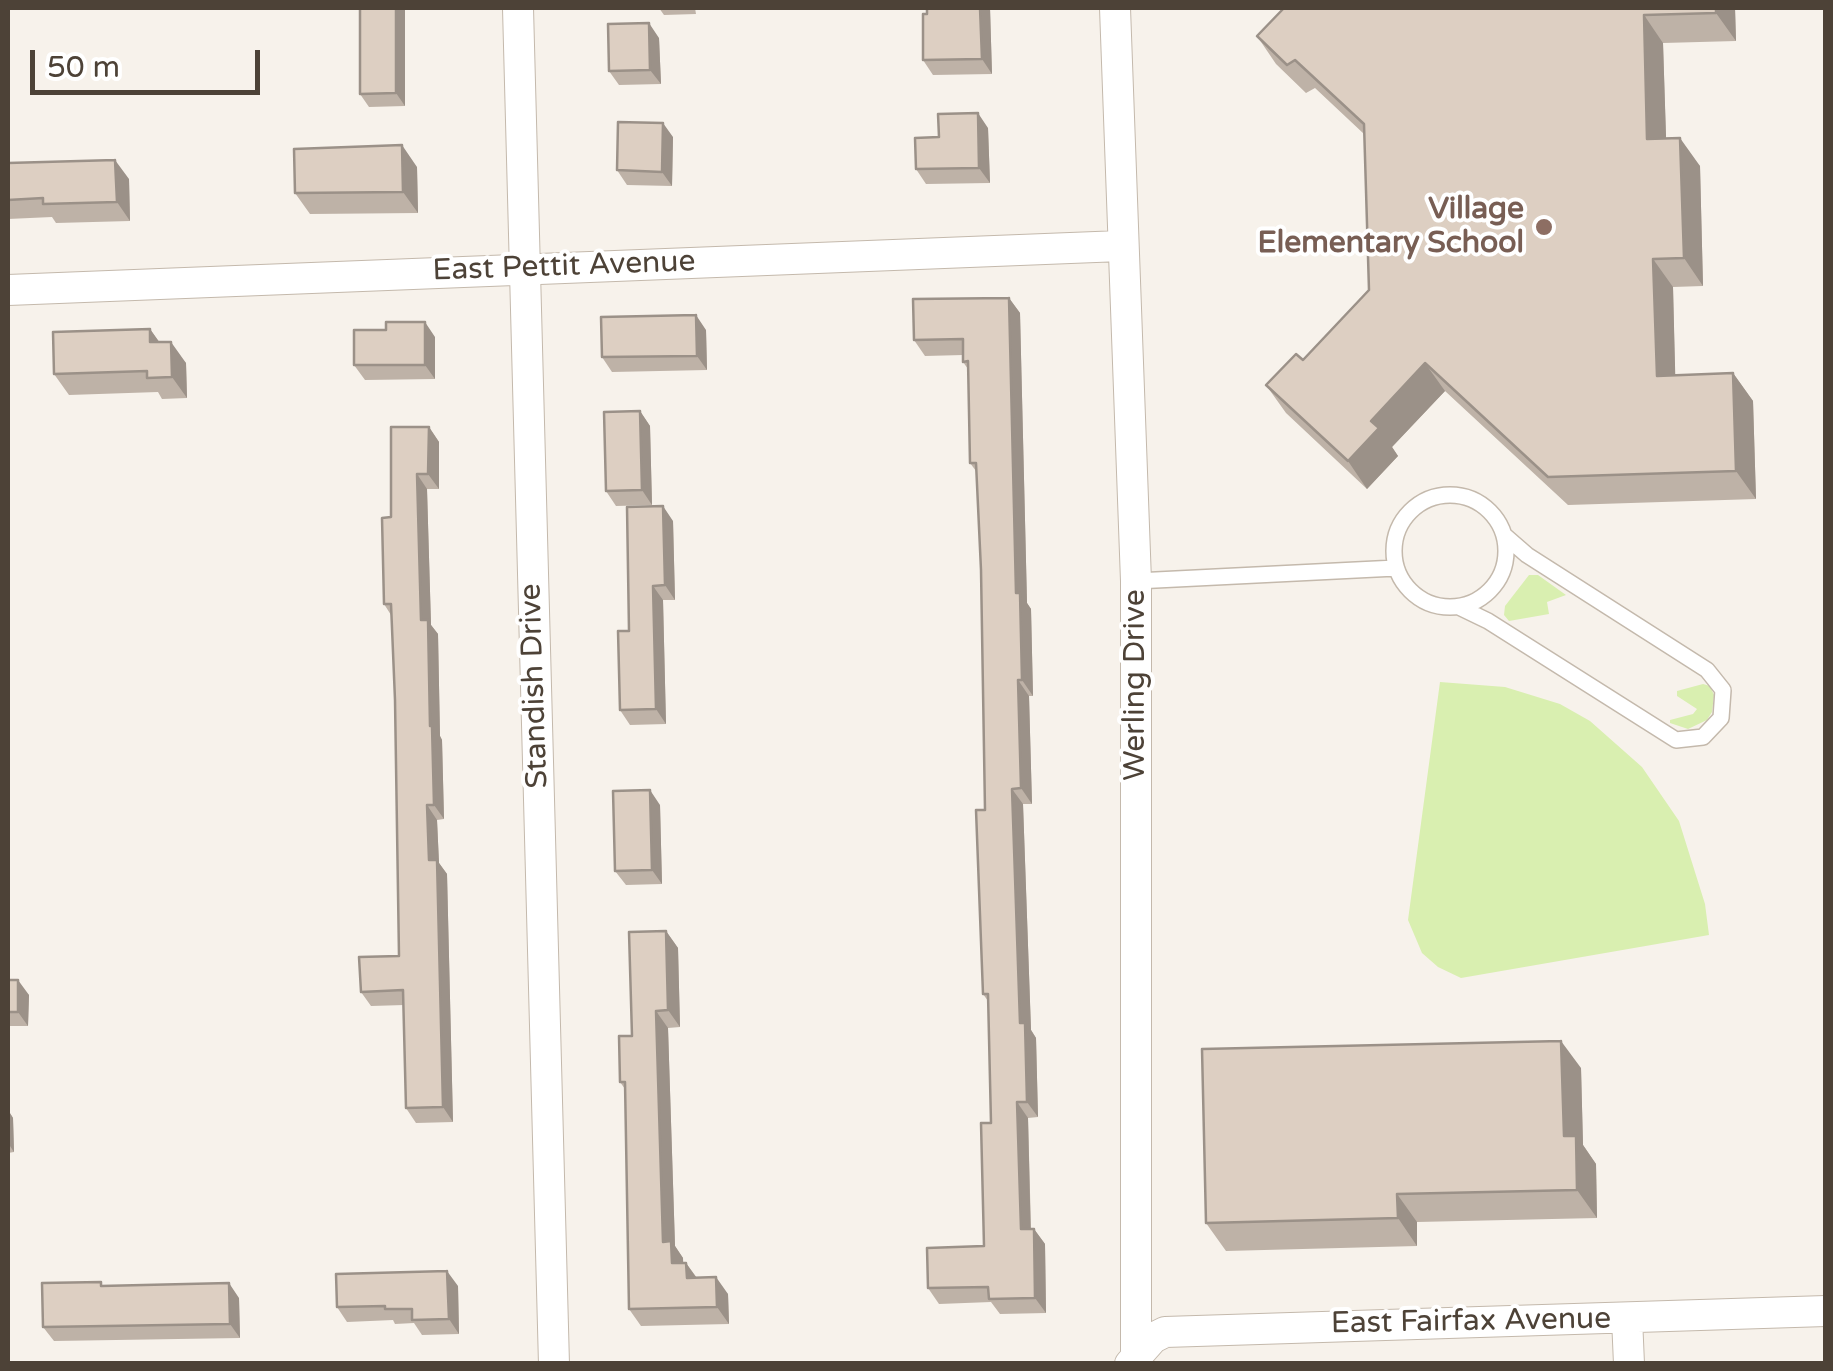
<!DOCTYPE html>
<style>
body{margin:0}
#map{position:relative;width:1833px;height:1371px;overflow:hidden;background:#f7f2eb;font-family:"Varela Round",sans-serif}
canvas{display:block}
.frame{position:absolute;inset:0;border:10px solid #4d4237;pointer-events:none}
.scale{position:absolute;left:30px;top:50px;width:230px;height:45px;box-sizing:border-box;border:5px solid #4d4237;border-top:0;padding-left:12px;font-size:30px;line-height:35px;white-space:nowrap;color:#4d4237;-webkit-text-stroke:8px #fff;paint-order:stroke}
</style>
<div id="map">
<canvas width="1833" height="1371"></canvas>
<div class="frame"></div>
<div class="scale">50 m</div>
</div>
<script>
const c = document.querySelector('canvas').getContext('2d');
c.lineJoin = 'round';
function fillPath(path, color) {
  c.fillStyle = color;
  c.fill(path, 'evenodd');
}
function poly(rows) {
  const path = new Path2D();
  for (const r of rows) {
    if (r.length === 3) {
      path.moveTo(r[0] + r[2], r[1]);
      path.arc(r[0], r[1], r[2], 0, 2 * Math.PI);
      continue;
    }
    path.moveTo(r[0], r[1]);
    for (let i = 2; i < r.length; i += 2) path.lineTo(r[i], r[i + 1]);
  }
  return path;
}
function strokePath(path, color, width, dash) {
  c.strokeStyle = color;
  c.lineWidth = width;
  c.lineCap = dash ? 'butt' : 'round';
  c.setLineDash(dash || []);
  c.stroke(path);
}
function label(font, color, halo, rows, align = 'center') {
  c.font = font + ' "Varela Round",sans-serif';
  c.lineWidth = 8;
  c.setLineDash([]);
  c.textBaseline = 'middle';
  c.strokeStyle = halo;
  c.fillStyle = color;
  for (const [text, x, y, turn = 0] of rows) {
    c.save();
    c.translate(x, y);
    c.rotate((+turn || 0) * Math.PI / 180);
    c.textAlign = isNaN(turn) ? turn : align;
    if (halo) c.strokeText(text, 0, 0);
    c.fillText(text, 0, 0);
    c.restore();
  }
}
const green = poly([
 [1529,575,1538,575,1566,595,1547,602,1549,614,1509,621,1504,615,1505,606],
 [1440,682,1505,687,1560,704,1590,721,1642,767,1679,821,1705,904,1709,935,1461,978,1438,967,1422,953,1408,920],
 [1703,684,1710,686,1714,695,1712,712,1707,720,1688,729,1670,723,1670,720,1693,714,1697,709,1677,696,1677,691]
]);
const service = poly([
 [1450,551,56],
 [1136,581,1396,568],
 [1459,607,1488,621,1676,740,1703,737,1721,718,1723,690,1707,670,1527,555,1504,535]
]);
const minor = poly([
 [518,8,554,1364],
 [1115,8,1136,581,1136,1364],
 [8,290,1121,246],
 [1627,1318,1629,1364],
 [1130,1364,1153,1338,1165,1332,1826,1311]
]);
const wall = poly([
 [405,8,405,106,369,107,360,94],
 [659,8,695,8,696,14,664,15],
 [990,8,992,74,933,75,923,60,927,14],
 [1735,8,1736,41,1663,43,1666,139,1700,166,1703,286,1673,287,1675,375,1733,373,1753,401,1756,499,1568,505,1445,391,1392,447,1398,456,1367,489,1286,413,1266,385,1303,360,1369,290,1364,134,1315,88,1306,93,1276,64,1257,36],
 [659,38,661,84,619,85,609,71],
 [988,128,990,183,926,184,916,169,939,137],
 [673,137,672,186,627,185,617,170],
 [8,163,129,179,130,221,56,223,52,217,8,219],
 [417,167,418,213,310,214,295,193],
 [1009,298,1020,313,1027,603,1031,609,1033,696,1029,696,1032,804,1023,804,1031,1030,1036,1038,1038,1117,1028,1118,1031,1229,1034,1229,1045,1244,1046,1313,1000,1314,991,1302,939,1304,928,1288,984,1246,991,1123,988,1001,983,994,985,810,981,570,976,471,970,463,968,369,963,362,963,355,925,356,914,340],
 [150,329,159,342,186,363,187,398,162,399,158,392,69,395,54,374],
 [706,330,707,370,612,372,602,357],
 [435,337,435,379,365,380,354,365],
 [640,411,650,426,652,505,616,506,606,491],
 [429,427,439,442,439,489,427,489,431,625,438,634,440,736,442,740,444,819,437,820,439,863,447,874,453,1122,416,1123,406,1108,404,1005,371,1006,361,992,399,956,395,700,391,615,384,604,391,517],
 [673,521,675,600,663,600,666,724,630,725,620,710,629,631],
 [660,805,662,884,626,885,615,871],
 [666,931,678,948,680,1027,668,1028,675,1246,683,1258,683,1263,686,1263,697,1278,728,1294,729,1324,641,1326,629,1309,625,1089,620,1082,632,1036],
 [8,980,29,995,28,1026,8,1026],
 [1581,1068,1583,1145,1596,1164,1597,1218,1417,1222,1417,1246,1226,1251,1206,1223],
 [8,1110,13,1118,14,1152,8,1153],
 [458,1286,459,1334,422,1335,414,1323,395,1324,393,1320,347,1322,337,1307],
 [239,1298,240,1338,54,1341,43,1327]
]);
const shadedWall = poly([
 [396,8,405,8,405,106,396,93],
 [980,8,990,8,992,74,982,59],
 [1716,8,1735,8,1736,41,1716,13],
 [1644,15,1663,43,1667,167,1647,139],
 [649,23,659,38,661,84,650,70],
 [978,113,988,128,990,183,979,168],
 [663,123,673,137,672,186,662,172],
 [1680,138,1700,166,1703,286,1684,258],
 [402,145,417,167,418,213,403,192],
 [115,160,129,179,130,221,117,202],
 [1653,259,1673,287,1676,404,1657,376],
 [1009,298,1020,313,1027,603,1031,609,1033,696,1022,680,1016,593],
 [696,315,706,330,707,370,697,356],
 [425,322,435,337,435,379,425,365],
 [150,329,165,350,150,342],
 [171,342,186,363,187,398,172,377],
 [1425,363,1445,391,1392,447,1398,456,1367,489,1348,461,1371,421],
 [1733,373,1753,401,1756,499,1736,471],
 [640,411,650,426,652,505,642,490],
 [429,427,439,442,439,489,428,474],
 [417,474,427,489,431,625,438,634,440,736,442,740,444,819,434,805,421,620],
 [663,506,673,521,675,600,665,585],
 [653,586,663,600,666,724,656,709],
 [1018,680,1029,696,1032,804,1021,788],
 [1012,789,1023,804,1031,1030,1036,1038,1038,1117,1027,1102,1020,1023],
 [650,790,660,805,662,884,652,870],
 [427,805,437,820,439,863,447,874,453,1122,443,1107],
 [666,931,678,948,680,1027,668,1010],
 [18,980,29,995,28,1026,18,1012],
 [656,1011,668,1028,675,1246,683,1258,684,1280,672,1263,663,1242],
 [1561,1041,1581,1068,1583,1145,1596,1164,1597,1218,1577,1190,1564,1136],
 [1017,1102,1028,1118,1031,1244,1021,1229],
 [8,1110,13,1118,14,1152,8,1143],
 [1397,1194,1417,1222,1417,1246,1398,1218],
 [1034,1229,1045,1244,1046,1313,1035,1298],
 [686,1263,698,1280,687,1278],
 [447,1271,458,1286,459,1334,449,1319],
 [716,1277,728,1294,729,1324,717,1307],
 [229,1283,239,1298,240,1338,230,1324]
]);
const building = poly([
 [360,8,396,8,396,93,360,94,360,8],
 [927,8,980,8,982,59,923,60,923,14,927,14,927,8],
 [1284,8,1716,8,1716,13,1644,15,1647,139,1680,138,1684,258,1653,259,1657,376,1733,373,1736,471,1548,477,1425,363,1371,421,1379,428,1348,461,1266,385,1296,354,1303,360,1369,290,1364,124,1295,60,1287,65,1257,36,1284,8],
 [649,23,650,70,609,71,608,24,649,23],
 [978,113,979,168,916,169,915,138,939,137,938,114,978,113],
 [618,122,663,123,662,172,617,170,618,122],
 [402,145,403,192,295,193,294,149,402,145],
 [115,160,117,202,43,204,43,198,8,200,8,163,115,160],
 [1009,298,1016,593,1020,593,1022,680,1018,680,1021,788,1012,789,1020,1023,1025,1023,1027,1102,1017,1102,1021,1229,1034,1229,1035,1298,989,1299,988,1287,928,1288,927,1248,984,1246,981,1123,991,1123,988,994,983,994,976,810,985,810,981,570,976,463,970,463,968,361,963,362,963,339,914,340,913,299,1009,298],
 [696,315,697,356,602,357,601,317,696,315],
 [386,322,425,322,425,365,354,365,354,330,386,330,386,322],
 [150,329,150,342,171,342,172,377,147,378,147,371,54,374,53,332,150,329],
 [640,411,642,490,606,491,604,412,640,411],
 [391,427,429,427,428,474,417,474,421,620,428,620,430,726,432,726,434,805,427,805,429,860,437,860,443,1107,406,1108,403,990,361,992,359,957,399,956,395,700,391,604,384,604,382,518,391,517,391,427],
 [663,506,665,585,653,586,656,709,620,710,618,631,629,631,627,507,663,506],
 [650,790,652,870,615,871,613,791,650,790],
 [666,931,668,1010,656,1011,663,1242,671,1241,672,1263,686,1263,687,1278,716,1277,717,1307,629,1309,625,1082,620,1082,619,1036,632,1036,629,932,666,931],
 [8,980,18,980,18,1012,8,1012,8,980],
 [1561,1041,1564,1136,1576,1136,1577,1190,1397,1194,1398,1218,1206,1223,1202,1049,1561,1041],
 [447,1271,449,1319,412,1320,412,1309,385,1309,385,1306,337,1307,336,1274,447,1271],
 [101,1282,101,1286,229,1283,230,1324,43,1327,42,1283,101,1282]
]);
const markers = [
 [1544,227,10,"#8d6e63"]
];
const educationNames = [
 ["Village",1524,210],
 ["Elementary School",1524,244]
];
const streetNames = [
 ["East Pettit Avenue",564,267,-2],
 ["Werling Drive",1136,685,-90],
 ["Standish Drive",535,686,-92],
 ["East Fairfax Avenue",1471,1322,-1]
];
fillPath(green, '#d9efb0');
strokePath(service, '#c4b9ac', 18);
strokePath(minor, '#c4b9ac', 32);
strokePath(service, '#fff', 15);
strokePath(minor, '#fff', 30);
fillPath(wall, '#beb2a7');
fillPath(shadedWall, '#9b9188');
fillPath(building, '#ddcfc2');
strokePath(building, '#9b9188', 2.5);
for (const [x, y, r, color] of markers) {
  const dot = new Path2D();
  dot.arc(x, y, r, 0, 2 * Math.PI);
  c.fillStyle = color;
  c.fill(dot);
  strokePath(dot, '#fff', 4);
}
label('bold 30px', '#785e54', '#fff', educationNames, 'right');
label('30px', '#4d4237', '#fff', streetNames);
</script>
